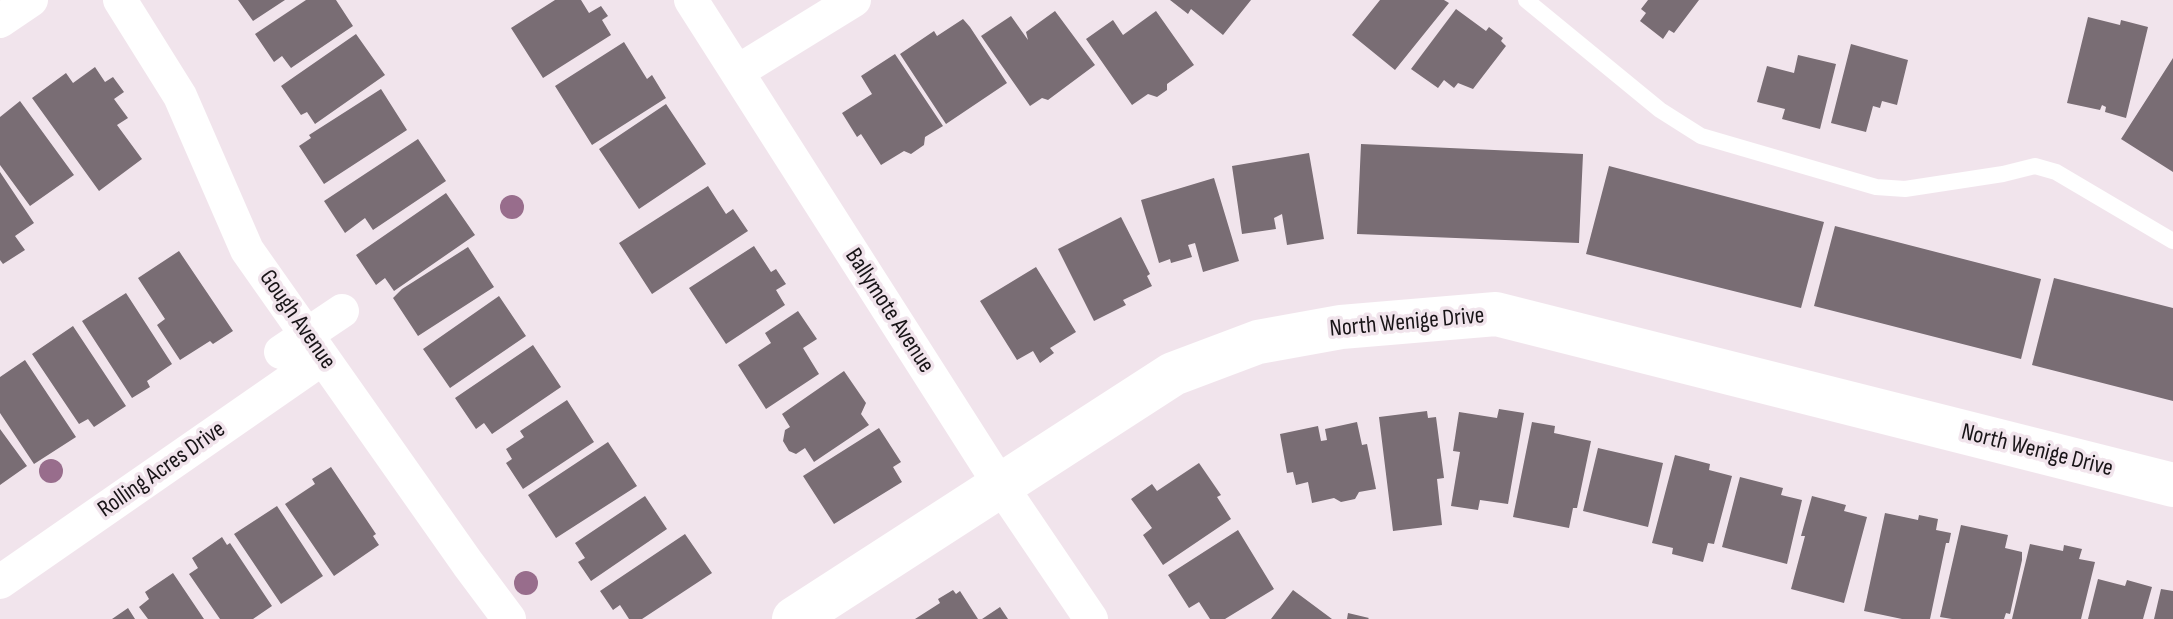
<!DOCTYPE html>
<style>
body{margin:0}
canvas{display:block;background:#f1e4ec}
</style>
<canvas width="2173" height="619"></canvas>
<script>
const c = document.querySelector('canvas').getContext('2d');
c.lineJoin = 'round';
function fillPath(path, color) {
  c.fillStyle = color;
  c.fill(path, 'evenodd');
}
function poly(rows) {
  const path = new Path2D();
  for (const r of rows) {
    path.moveTo(r[0], r[1]);
    for (let i = 2; i < r.length; i += 2) path.lineTo(r[i], r[i + 1]);
  }
  return path;
}
function strokePath(path, color, width, dash) {
  c.strokeStyle = color;
  c.lineWidth = width;
  c.lineCap = dash ? 'butt' : 'round';
  c.setLineDash(dash || []);
  c.stroke(path);
}
function label(font, color, halo, rows, align = 'center') {
  c.font = font + ' "Sofia Sans Condensed",sans-serif';
  c.lineWidth = 7;
  c.setLineDash([]);
  c.textBaseline = 'middle';
  c.strokeStyle = halo;
  c.fillStyle = color;
  for (const [text, x, y, turn = 0] of rows) {
    c.save();
    c.translate(x, y);
    c.rotate((+turn || 0) * Math.PI / 180);
    c.textAlign = isNaN(turn) ? turn : align;
    if (halo) c.strokeText(text, 0, 0);
    c.fillText(text, 0, 0);
    c.restore();
  }
}
const building = poly([
 [238,0,285,0,253,21],
 [306,0,336,0,353,26,291,68,282,56,274,62,255,34],
 [555,0,581,0,589,13,601,6,608,16,602,20,611,35,543,78,511,28],
 [1170,0,1251,0,1223,35,1191,9,1188,14],
 [1380,0,1444,0,1449,3,1395,70,1352,35],
 [1648,0,1699,0,1674,33,1669,30,1663,39,1640,21,1646,13,1641,9],
 [1456,9,1486,31,1489,27,1503,38,1501,41,1506,46,1473,89,1458,83,1454,88,1444,80,1438,88,1411,69],
 [1055,11,1095,65,1048,100,1042,98,1030,106,981,36,1011,16,1028,40,1026,32],
 [1156,11,1194,65,1167,84,1167,90,1157,97,1148,94,1132,105,1086,39,1113,20,1123,35],
 [2088,17,2120,25,2121,20,2148,27,2126,118,2105,112,2106,107,2102,105,2100,110,2067,103],
 [963,19,970,27,1007,83,946,124,900,54,934,31,937,36],
 [356,34,385,75,315,124,307,112,301,115,281,86],
 [624,42,647,79,652,75,666,98,592,145,555,86],
 [1851,44,1908,60,1897,105,1882,101,1880,108,1873,106,1866,132,1831,123],
 [895,54,943,126,925,137,924,145,911,154,904,151,881,165,861,134,857,137,842,113,872,94,861,76],
 [1798,55,1836,64,1820,129,1782,119,1785,109,1757,102,1767,66,1794,73],
 [2173,58,2173,172,2121,139],
 [95,67,105,82,113,77,124,92,114,99,128,118,117,125,142,159,99,191,32,98,66,73,73,83],
 [381,89,407,130,324,184,299,146,311,138,309,135],
 [20,101,74,175,30,206,0,165,0,117],
 [666,104,706,164,639,209,599,149],
 [418,139,446,181,373,230,365,218,345,233,324,201],
 [1361,144,1583,154,1579,243,1357,234],
 [1309,153,1324,239,1287,245,1282,214,1274,218,1276,229,1242,234,1232,166],
 [1609,166,1824,222,1801,308,1586,254],
 [0,172,34,223,15,236,25,250,3,264,0,260],
 [1214,178,1239,261,1203,272,1195,243,1188,245,1192,257,1171,263,1170,259,1159,263,1141,200],
 [708,186,726,214,733,209,748,231,652,294,619,243],
 [446,193,475,235,394,291,385,278,376,285,356,255],
 [1121,217,1150,274,1147,276,1152,286,1123,300,1126,305,1094,321,1058,249],
 [1835,226,2041,279,2021,359,1814,306],
 [754,246,771,272,776,269,786,284,776,290,785,305,726,344,689,288],
 [468,247,494,287,418,336,393,298,402,289],
 [179,251,233,331,213,344,210,341,180,360,157,325,165,319,138,278],
 [1036,267,1076,332,1050,348,1054,353,1040,363,1033,351,1017,360,980,301],
 [2054,278,2173,308,2173,401,2032,365],
 [126,293,172,364,147,381,150,387,132,398,82,321],
 [499,296,526,336,450,388,423,349],
 [798,311,817,339,803,348,819,374,766,409,738,365,771,343,765,333],
 [73,326,126,406,94,427,88,419,79,424,32,354],
 [533,345,561,387,492,434,484,423,476,429,455,398],
 [25,360,76,437,34,464,0,413,0,377],
 [844,371,866,403,861,414,869,425,814,462,805,448,796,454,789,451,783,441,785,430,790,427,782,414],
 [567,400,594,442,523,489,506,463,512,459,506,449,524,437,520,431],
 [1499,409,1524,413,1508,504,1480,500,1478,510,1451,506,1460,452,1453,451,1459,412,1497,418],
 [1427,411,1428,418,1436,417,1444,478,1437,479,1442,525,1393,531,1379,417],
 [1357,422,1362,445,1367,444,1376,489,1359,492,1355,499,1341,502,1334,498,1312,503,1308,482,1296,485,1293,472,1287,473,1280,434,1318,426,1321,441,1327,440,1325,429],
 [1532,422,1555,426,1554,433,1591,441,1577,508,1573,508,1569,528,1513,517],
 [879,428,901,462,893,467,902,482,834,524,803,476],
 [0,429,27,466,0,485],
 [608,442,637,486,556,538,528,495],
 [1598,448,1663,463,1648,527,1583,511],
 [1675,455,1710,464,1709,470,1732,476,1714,544,1708,543,1703,562,1672,554,1673,548,1652,543],
 [1199,463,1221,495,1217,497,1231,519,1163,565,1143,535,1152,528,1131,499,1152,484,1157,491],
 [331,467,376,534,373,536,379,545,334,576,285,504,315,484,312,479],
 [1740,477,1783,488,1781,495,1802,500,1787,564,1722,547],
 [645,496,667,529,591,581,578,562,585,558,575,543],
 [1812,496,1846,505,1844,511,1867,517,1844,603,1791,589,1805,536,1801,536],
 [277,506,323,576,281,604,234,534],
 [1885,513,1918,520,1919,515,1938,519,1936,530,1951,533,1949,543,1946,543,1930,619,1902,619,1864,611],
 [1961,525,2008,535,2005,548,2022,552,2022,560,2010,614,2006,613,2004,619,1952,619,1940,617],
 [1238,530,1274,589,1225,619,1210,619,1199,602,1189,608,1168,575],
 [685,534,712,573,642,619,629,619,620,605,613,610,600,591],
 [222,537,227,545,230,543,272,606,253,619,220,619,189,574,198,568,192,558],
 [2030,544,2063,551,2064,545,2082,549,2079,559,2095,562,2081,619,2012,619],
 [173,573,204,619,148,619,139,607,149,599,145,592],
 [2098,579,2125,586,2127,580,2152,587,2143,619,2088,619],
 [2161,589,2173,591,2173,619,2154,619],
 [953,590,956,594,960,591,978,619,915,619,940,603,938,599],
 [1293,590,1332,619,1271,619],
 [1000,607,1008,619,982,619],
 [128,608,135,619,112,619],
 [1348,613,1369,618,1368,619,1347,619]
]);
const lane = poly([
 [1526,0,1660,110,1701,136,1876,187,1905,189,2003,174,2035,166,2056,172,2173,241]
]);
const street = poly([
 [120,0,180,96,247,250,468,564,509,619],
 [691,0,1001,486,1091,619],
 [0,21,31,0],
 [737,72,854,0],
 [281,352,342,311],
 [0,582,323,358]
]);
const secondary = poly([
 [794,619,1173,374,1258,342,1341,327,1496,314,2173,485]
]);
const trees = [
 [512,207],
 [51,471],
 [526,583]
];
const streetNames = [
 ["Ballymote Avenue",889,311,57],
 ["Gough Avenue",297,320,55],
 ["North Wenige Drive",1407,323,-5],
 ["North Wenige Drive",2037,451,14],
 ["Rolling Acres Drive",162,470,-35]
];
fillPath(building, '#796d74');
strokePath(lane, '#fff', 16);
strokePath(street, '#fff', 34);
strokePath(secondary, '#fff', 44);
c.fillStyle = '#986d8c';
for (const [x, y] of trees) {
  c.beginPath();
  c.arc(x, y, 12, 0, 2 * Math.PI);
  c.fill();
}
label('24px', '#181417', '#f1e4ec', streetNames);
</script>
